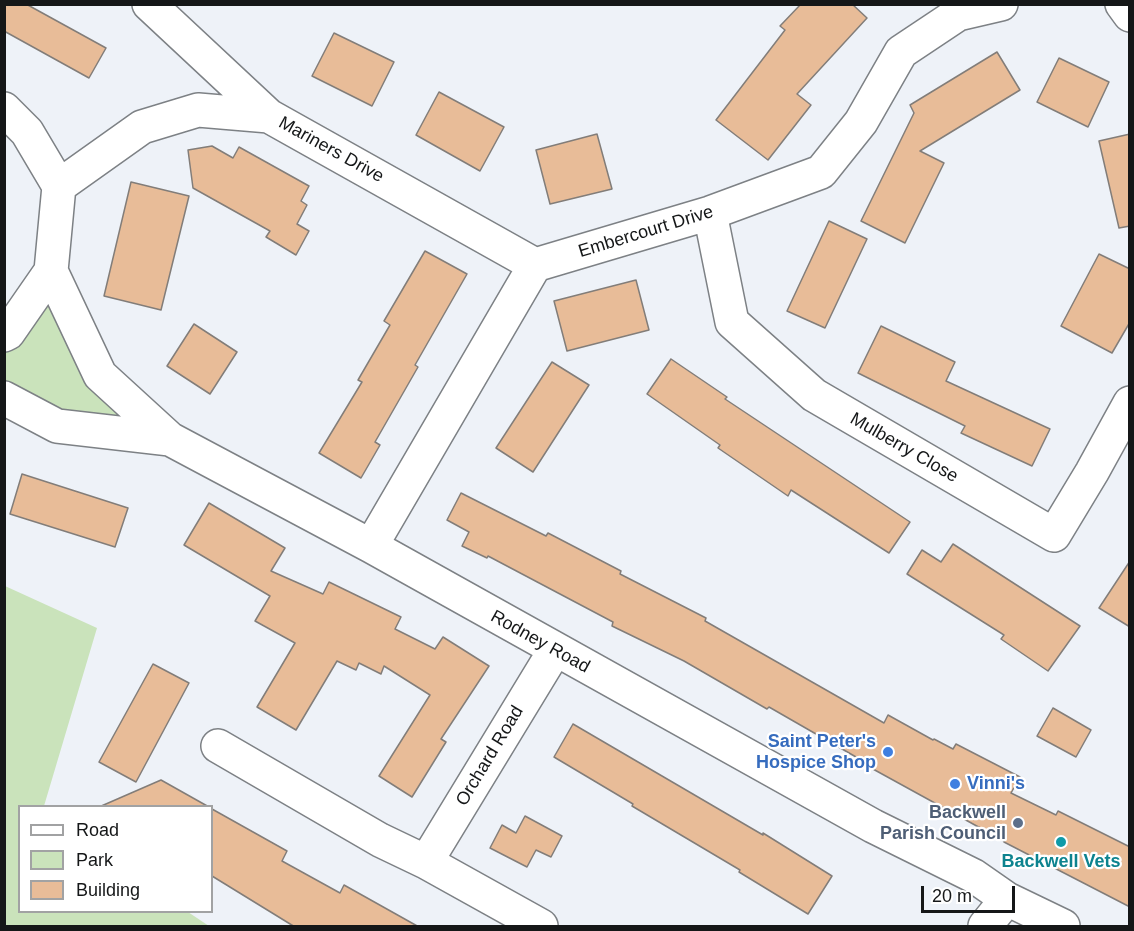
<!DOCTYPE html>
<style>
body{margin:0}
#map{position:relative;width:1134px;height:931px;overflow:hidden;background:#eef2f8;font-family:Arial,sans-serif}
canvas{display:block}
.frame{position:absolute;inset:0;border:6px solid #151718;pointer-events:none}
.legend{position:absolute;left:18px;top:805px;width:195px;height:108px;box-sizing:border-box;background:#fff;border:2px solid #a1a2a3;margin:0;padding:8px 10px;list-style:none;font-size:18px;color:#151718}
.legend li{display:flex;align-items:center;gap:12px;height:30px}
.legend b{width:30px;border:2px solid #a1a2a3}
.scale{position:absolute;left:921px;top:886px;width:94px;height:27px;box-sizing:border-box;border:3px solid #151718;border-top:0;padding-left:8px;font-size:18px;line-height:21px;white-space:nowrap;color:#151718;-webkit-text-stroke:4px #fff;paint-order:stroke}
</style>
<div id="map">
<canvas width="1134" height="931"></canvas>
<div class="frame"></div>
<ul class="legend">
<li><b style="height:8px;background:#fff"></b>Road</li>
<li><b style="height:16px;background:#cae3bb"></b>Park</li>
<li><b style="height:16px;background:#e8bc98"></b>Building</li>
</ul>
<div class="scale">20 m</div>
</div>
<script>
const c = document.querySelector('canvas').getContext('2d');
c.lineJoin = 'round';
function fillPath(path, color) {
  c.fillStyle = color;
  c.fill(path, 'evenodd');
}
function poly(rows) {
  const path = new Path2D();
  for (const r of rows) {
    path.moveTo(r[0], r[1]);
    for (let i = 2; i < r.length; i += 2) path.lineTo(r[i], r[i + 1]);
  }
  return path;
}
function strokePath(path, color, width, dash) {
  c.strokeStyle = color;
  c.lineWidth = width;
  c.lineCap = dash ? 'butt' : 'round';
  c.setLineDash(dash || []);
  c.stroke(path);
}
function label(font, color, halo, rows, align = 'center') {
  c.font = font + ' Arial,sans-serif';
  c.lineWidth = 4.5;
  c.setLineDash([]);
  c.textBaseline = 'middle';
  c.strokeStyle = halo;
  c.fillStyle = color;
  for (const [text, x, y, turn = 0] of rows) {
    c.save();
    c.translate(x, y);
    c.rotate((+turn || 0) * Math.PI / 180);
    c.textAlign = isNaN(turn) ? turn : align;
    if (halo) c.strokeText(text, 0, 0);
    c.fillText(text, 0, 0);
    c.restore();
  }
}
const green = poly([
 [51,271,99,375,170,439,5,397,5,335],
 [5,586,97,628,44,806,20,806,20,912,188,912,209,926,5,926]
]);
const building = poly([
 [4,4,26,4,106,48,89,78,4,31,4,4],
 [801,4,852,4,867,18,797,94,811,105,768,160,716,120,785,30,780,26,801,4],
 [334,33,394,62,372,106,312,76,334,33],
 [997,52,1020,90,920,151,944,163,905,243,861,221,914,113,910,105,997,52],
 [1059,58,1109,82,1088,127,1037,102,1059,58],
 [439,92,504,127,480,171,416,135,439,92],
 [597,134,612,189,550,204,536,150,597,134],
 [1130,134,1130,226,1119,228,1099,141,1130,134],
 [212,146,233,158,239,147,309,186,301,201,307,205,297,224,309,231,296,255,266,237,270,231,193,188,188,150,212,146],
 [131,182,189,196,161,310,104,296,131,182],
 [829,221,867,239,825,328,787,311,829,221],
 [425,251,467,274,415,365,418,367,375,442,380,445,361,478,319,453,362,382,358,380,390,325,384,321,425,251],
 [1099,254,1130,269,1130,322,1112,353,1061,326,1099,254],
 [636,280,649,330,567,351,554,301,636,280],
 [194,324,237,352,210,394,167,366,194,324],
 [881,326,955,362,946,381,1050,429,1032,466,961,433,965,426,858,373,881,326],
 [671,359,727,397,725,399,910,522,889,553,791,490,788,496,718,448,720,445,647,394,671,359],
 [552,362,589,385,533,472,496,448,552,362],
 [22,474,128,508,115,547,10,514,22,474],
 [461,493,546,536,548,533,621,571,620,574,706,618,705,621,884,723,888,715,933,740,934,739,953,749,956,744,1020,777,1011,793,1056,815,1058,811,1130,847,1130,907,1004,842,1004,841,862,763,863,761,769,707,767,709,684,661,612,626,613,622,488,556,487,558,462,546,469,532,447,520,461,493],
 [209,503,285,548,271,571,323,594,329,582,401,617,395,629,435,649,443,637,489,666,441,739,446,742,412,797,379,776,430,695,384,666,381,674,359,663,356,670,337,661,296,730,257,707,295,643,255,621,270,596,184,545,209,503],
 [953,544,1080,626,1048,671,1001,639,1004,635,907,574,922,550,941,562,953,544],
 [1130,561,1130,627,1099,608,1130,561],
 [153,664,189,683,136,782,99,762,153,664],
 [1053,708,1091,730,1076,757,1037,736,1053,708],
 [573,724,763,835,763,833,832,876,808,914,739,872,740,870,632,806,633,804,554,757,573,724],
 [161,780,209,807,99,807,161,780],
 [212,809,287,851,282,861,340,893,344,885,419,927,295,927,212,876,212,809],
 [525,816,562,836,551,857,536,850,527,867,490,848,502,825,516,833,525,816]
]);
const street = poly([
 [149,4,269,116,535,265],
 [1122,4,1130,15],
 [4,109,27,132,59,186],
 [710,213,732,322,814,395,1054,535,1092,472,1130,403],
 [4,335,8,333,51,271],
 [4,398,57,426,170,439,371,546,873,826,974,876,1007,899,1063,926],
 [170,439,100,375,51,271,59,186,142,127,198,110,269,116],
 [371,546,535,265,710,213,821,172,861,122,901,52,958,14,1001,4],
 [218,746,380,840,426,862,541,926],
 [426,862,555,650],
 [985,926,1007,899]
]);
const markers = [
 [888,752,6,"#3f7fe0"],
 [955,784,6,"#3f7fe0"],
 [1018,823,6,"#5c6f8a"],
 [1061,842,6,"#0f9aa8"]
];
const streetNames = [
 ["Mariners Drive",331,150,29],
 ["Embercourt Drive",646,232,-17],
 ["Mulberry Close",904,448,30],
 ["Rodney Road",540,642,29],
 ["Orchard Road",490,756,-59]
];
const shopNames = [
 ["Saint Peter's",876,742],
 ["Hospice Shop",876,763],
 ["Vinni's",967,784,"left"]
];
const serviceNames = [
 ["Backwell",1006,813],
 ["Parish Council",1006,834]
];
const cultureNames = [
 ["Backwell Vets",1061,862]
];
fillPath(green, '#cae3bb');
fillPath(building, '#e8bc98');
strokePath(building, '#827d79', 1.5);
strokePath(street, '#7d8185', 36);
strokePath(street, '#fff', 33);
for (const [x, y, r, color] of markers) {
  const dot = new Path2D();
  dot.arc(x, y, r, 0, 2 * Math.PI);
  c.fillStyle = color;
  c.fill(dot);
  strokePath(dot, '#fff', 2);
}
label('18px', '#151718', '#fff', streetNames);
label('bold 18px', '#366cbe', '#fff', shopNames, 'right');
label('bold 18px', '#4e5e75', '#fff', serviceNames, 'right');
label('bold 18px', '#0d838f', '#fff', cultureNames);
</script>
